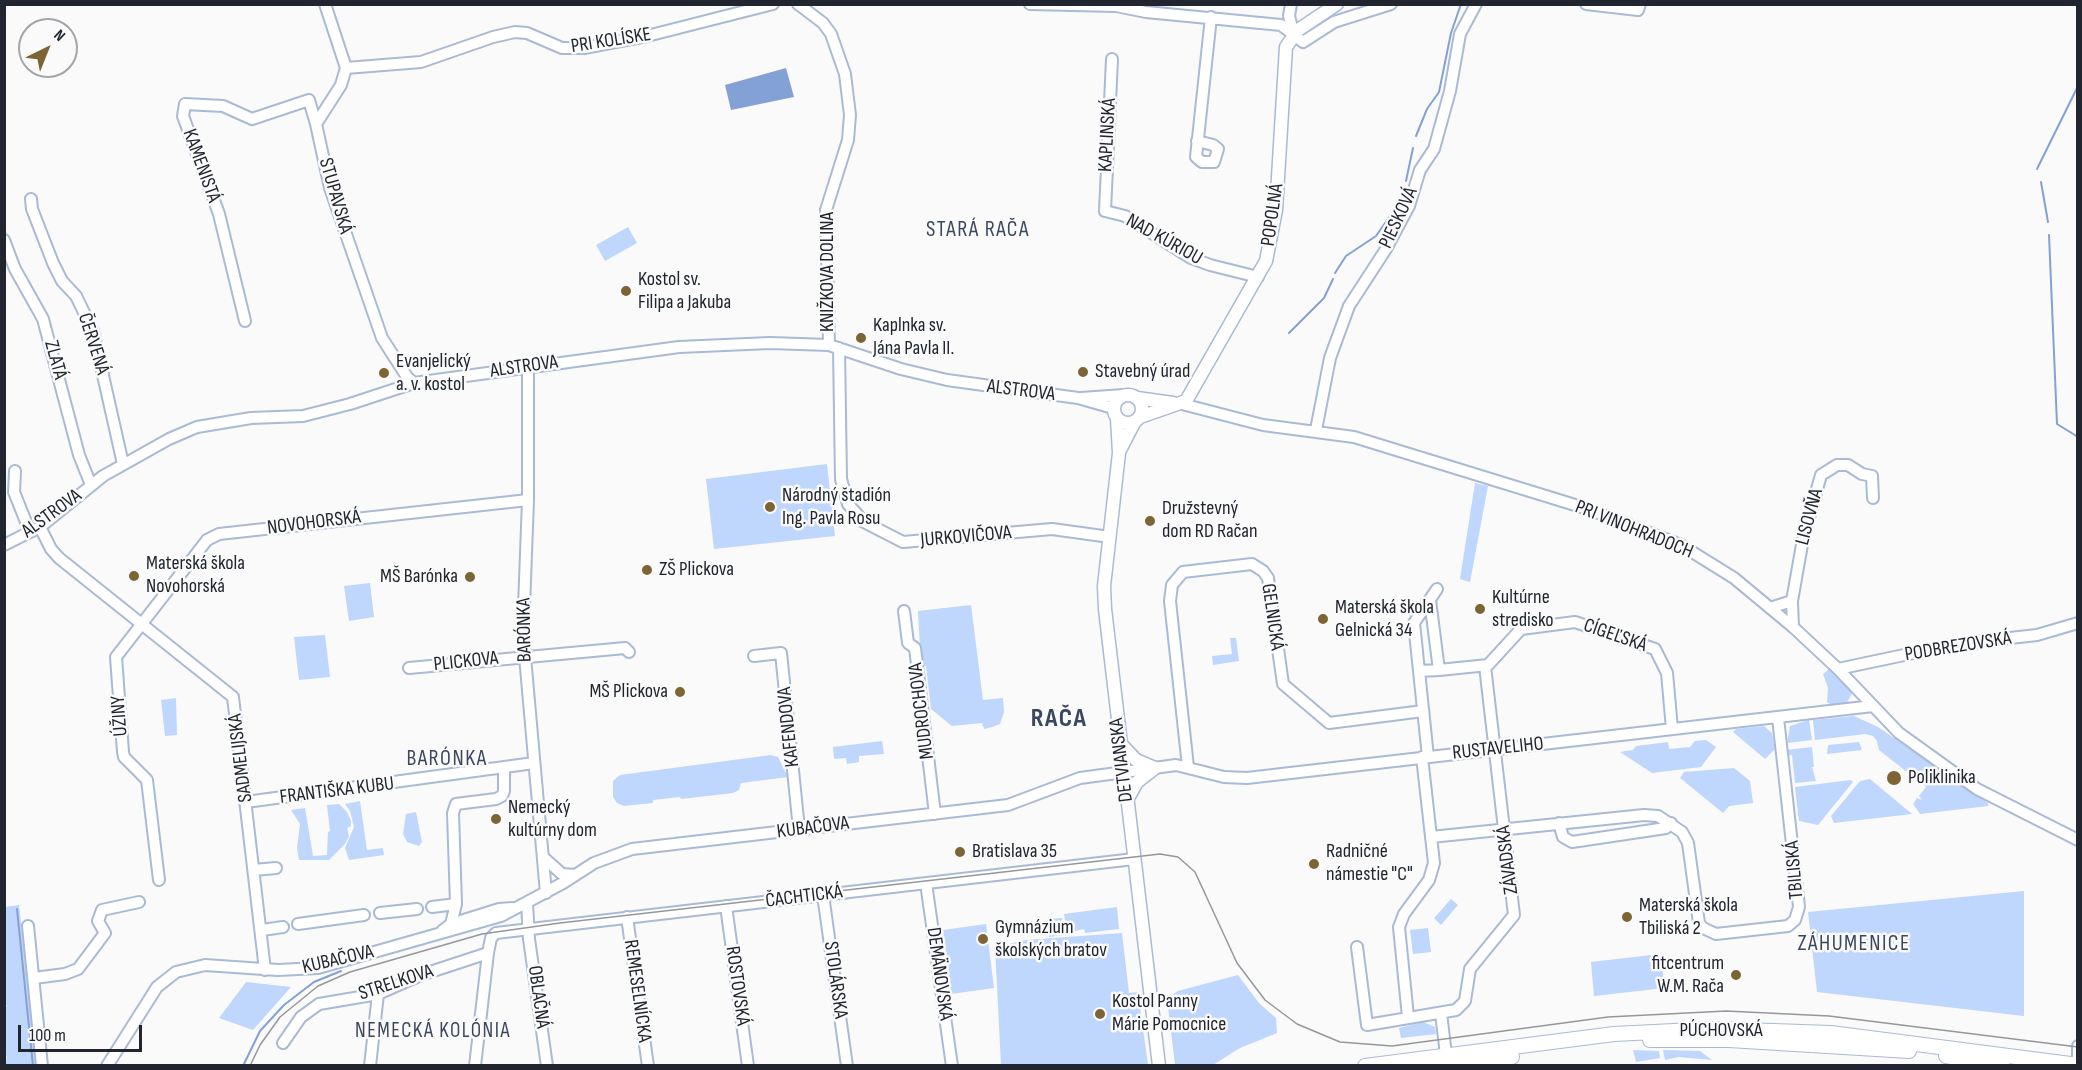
<!DOCTYPE html>
<meta charset="utf-8">
<style>
body{margin:0}
#map{position:relative;width:2082px;height:1070px;overflow:hidden;background:#fafafa;font-family:"Sofia Sans Condensed",sans-serif}
canvas{display:block}
.frame{position:absolute;inset:0;border:6px solid #202530;pointer-events:none}
.north{position:absolute;left:18px;top:18px;width:60px;height:60px;box-sizing:border-box;background:#fafafa;border:2px solid #a3a5a9;border-radius:50%;rotate:43deg;font-size:16px;font-weight:700;line-height:24px;text-align:center;color:#202530}
.north::after{content:'';display:block;margin:auto;width:21px;height:27px;background:#7d6435;clip-path:polygon(50% 0,100% 100%,50% 72%,0 100%)}
.scale{position:absolute;left:18px;top:1025px;width:124px;height:27px;box-sizing:border-box;border:3px solid #202530;border-top:0;padding-left:8px;font-size:18px;line-height:21px;white-space:nowrap;color:#202530;-webkit-text-stroke:4px #fafafa;paint-order:stroke}
</style>
<div id="map">
<canvas width="2082" height="1070"></canvas>
<div class="frame"></div>
<div class="north">N</div>
<div class="scale">100 m</div>
</div>
<script>
const c = document.querySelector('canvas').getContext('2d');
c.lineJoin = 'round';
function fillPath(path, color) {
  c.fillStyle = color;
  c.fill(path, 'evenodd');
}
function poly(rows) {
  const path = new Path2D();
  for (const r of rows) {
    if (r.length === 3) {
      path.moveTo(r[0] + r[2], r[1]);
      path.arc(r[0], r[1], r[2], 0, 2 * Math.PI);
      continue;
    }
    path.moveTo(r[0], r[1]);
    for (let i = 2; i < r.length; i += 2) path.lineTo(r[i], r[i + 1]);
  }
  return path;
}
function strokePath(path, color, width, dash) {
  c.strokeStyle = color;
  c.lineWidth = width;
  c.lineCap = dash ? 'butt' : 'round';
  c.setLineDash(dash || []);
  c.stroke(path);
}
function label(font, color, halo, rows, align = 'center') {
  c.font = font + ' "Sofia Sans Condensed",sans-serif';
  c.lineWidth = 5;
  c.setLineDash([]);
  c.textBaseline = 'middle';
  c.strokeStyle = halo;
  c.fillStyle = color;
  for (const [text, x, y, turn = 0] of rows) {
    c.save();
    c.translate(x, y);
    c.rotate((+turn || 0) * Math.PI / 180);
    c.textAlign = isNaN(turn) ? turn : align;
    if (halo) c.strokeText(text, 0, 0);
    c.fillText(text, 0, 0);
    c.restore();
  }
}
const green = poly([
 [628,227,637,243,605,261,596,245],
 [827,464,835,536,714,549,706,479],
 [1475,483,1488,486,1470,582,1460,579],
 [370,583,374,617,349,621,344,586],
 [971,605,983,700,1003,698,1004,712,1000,724,992,727,984,729,982,723,952,726,931,709,926,666,921,666,918,611],
 [325,635,330,677,299,680,294,637],
 [1230,638,1236,638,1239,661,1213,665,1212,656,1232,654],
 [1829,669,1853,692,1846,704,1833,706,1827,702,1828,688,1823,674],
 [176,698,177,735,165,736,161,700],
 [1854,716,1878,727,1988,803,1988,806,1920,814,1913,804,1917,798,1922,800,1919,796,1926,787,1879,750,1877,741,1873,736,1865,734,1815,740,1813,720],
 [1809,720,1812,740,1787,743,1790,726],
 [1764,726,1772,733,1775,749,1765,759,1733,732,1736,729],
 [1706,740,1716,747,1701,767,1652,773,1620,752,1633,750,1636,746,1668,742,1669,749,1690,747,1695,741],
 [882,741,884,754,859,756,859,762,847,764,846,758,834,759,833,747],
 [1859,742,1862,750,1827,754,1828,745],
 [1812,747,1814,767,1812,767,1816,781,1795,783,1792,755,1786,756,1786,750],
 [771,755,778,757,788,777,741,783,739,790,733,793,681,799,680,797,653,800,653,803,624,806,617,803,613,797,613,781,620,775],
 [1734,768,1750,781,1753,803,1729,806,1723,813,1680,778,1684,772],
 [1870,779,1912,814,1834,823,1831,816,1860,781],
 [1851,780,1853,782,1818,825,1799,821,1795,787],
 [360,801,367,850,383,848,384,855,349,860,345,848,354,827,350,811,345,804],
 [339,804,347,812,351,821,351,826,347,828,349,836,345,844,329,860,299,860,297,848,300,824,291,810,305,808,313,856,327,855,328,832,330,831,327,805],
 [416,812,422,842,419,846,407,842,403,834,406,814],
 [2024,891,2024,1016,1817,992,1808,912],
 [1451,899,1458,905,1441,925,1434,918],
 [19,905,37,1065,5,1065,7,1057,5,1054,4,1009,7,1006,4,1003,5,907],
 [1117,907,1119,929,1085,933,1084,929,1067,933,1064,914],
 [1062,918,1064,935,1049,937,1048,919],
 [986,924,994,988,951,994,943,930],
 [1428,928,1431,952,1413,954,1410,930],
 [1122,933,1129,993,1138,992,1148,1065,1001,1065,995,947,1026,940],
 [1660,954,1665,988,1594,996,1591,962],
 [1238,975,1259,1003,1276,1018,1277,1033,1240,1048,1213,1065,1175,1065,1167,998,1178,991],
 [246,982,291,987,253,1030,219,1018],
 [1423,1022,1435,1027,1436,1034,1401,1038,1399,1028],
 [1633,1050,1659,1051,1660,1058,1636,1062],
 [1663,1050,1700,1051,1712,1060,1679,1057,1665,1060]
]);
const water = poly([
 [786,68,794,97,731,110,725,85]
]);
const stream = poly([
 [1416,136,1427,109,1439,92,1451,33,1461,4],
 [2037,169,2078,86],
 [1406,181,1413,148],
 [2041,182,2048,222],
 [2049,235,2057,424,2078,437],
 [1335,273,1346,256,1376,236,1404,196],
 [1289,333,1324,298,1333,279],
 [17,909,33,1066],
 [243,1066,260,1031,284,1005,314,982,341,971]
]);
const minor = poly([
 [325,4,346,68,341,85,316,124,330,188,382,338,407,377,414,383],
 [798,4,823,23,831,34,845,74,850,115,848,140,826,210,829,345],
 [1030,4,1116,6,1146,12,1281,25,1303,42,1334,22,1391,4],
 [1291,4,1289,16,1294,35],
 [1586,4,1638,10,1640,4],
 [1112,59,1105,211,1125,216,1191,258,1210,265,1258,277],
 [346,68,421,62,493,37,515,32,527,33,562,48,584,48,647,36,773,4],
 [1197,141,1213,145,1218,149,1214,162,1202,162,1196,157,1211,17],
 [31,199,32,209,53,263,62,281,76,296,93,331,123,464],
 [4,240,15,269,43,319,79,455,91,485],
 [245,321,219,214,183,116,185,104,223,106,252,119,309,100,316,124],
 [839,348,841,479,848,504,864,522,903,542,1052,529,1110,537],
 [528,366,528,500,523,634,546,893],
 [1081,398,1124,395],
 [1182,404,1263,425,1354,437,1588,509,1681,545,1734,578,1793,627,1838,669,1899,733,1977,789,2078,840],
 [1316,430,1330,358,1349,306,1386,249,1409,206,1420,170,1434,149,1450,91,1460,34,1476,4],
 [15,471,14,492,30,532],
 [40,527,51,549,59,558,233,697,265,970],
 [4,545,40,527,103,476,169,439,197,427,251,418,303,416,350,404,414,383,679,347,770,343,829,345,901,369,947,380,1078,398,1113,408],
 [1792,601,1803,539,1821,475,1837,465,1848,465,1862,474,1872,476,1873,498],
 [1770,608,1792,601,1793,627],
 [904,611,908,643,915,648,935,814],
 [754,656,781,653,799,829],
 [409,668,625,648,629,652],
 [1838,669,1956,644,2037,635,2078,623],
 [1439,670,1488,665,1521,629,1575,622,1655,649,1667,673,1672,729],
 [1419,671,1439,670,1430,600],
 [1428,757,1414,623,1437,589],
 [1188,767,1170,601,1172,585,1183,572,1252,564,1263,571,1268,578,1283,684,1329,723,1423,711],
 [246,802,534,763],
 [1559,823,1563,837,1572,842,1666,828,1671,823],
 [1431,837,1644,815,1658,816,1682,832,1688,843,1699,923,1703,928,1716,934,1788,926,1795,920,1799,907,1778,718],
 [543,857,562,874,575,875],
 [254,870,276,868],
 [159,880,147,780,124,757,123,752,116,657,207,540,219,534,528,500],
 [926,883,952,1066],
 [823,895,847,1066],
 [527,903,529,939,547,1066],
 [726,906,748,1066],
 [432,907,456,904],
 [380,913,417,909],
 [627,917,648,1066],
 [298,924,364,915],
 [451,924,499,909,512,908],
 [28,926,42,1066],
 [262,930,283,927],
 [442,931,451,924,456,904,453,813,456,804,496,799,502,796,504,791,504,769],
 [1357,947,1367,1025,1456,1010,1465,1001,1470,969,1514,915,1485,666],
 [34,978,65,974,78,969,105,933,98,921,102,910,139,902],
 [1408,1017,1399,927,1404,914,1429,880,1434,863,1422,757],
 [283,1043,301,1017,319,1004,378,994,421,975,488,953],
 [2078,1046,2078,1062],
 [107,1066,157,987,176,972,205,965,278,970,318,968,501,916,563,883,594,863,632,849,1008,805,1080,778,1176,765,1224,777,1247,778,1873,706],
 [370,1066,378,994],
 [475,1066,488,953,491,938,496,933,1134,859],
 [1441,1066,1445,1062,1446,1055,1441,1013]
]);
const tertiary = poly([
 [1128,409,14],
 [1137,398,1173,403],
 [1140,417,1186,401,1266,261,1276,210,1286,47,1298,30,1337,4],
 [1117,418,1119,453,1104,586,1105,609,1159,1066],
 [1119,452,1135,421],
 [1121,744,1136,760,1155,768,1137,782,1127,800]
]);
const secondary = poly([
 [1650,1040,1729,1040,1909,1051],
 [1946,1056,2003,1066],
 [1365,1066,1614,1034,1714,1029,1831,1033,2078,1065],
 [1449,1066,1512,1057]
]);
const tram = poly([
 [250,1066,260,1045,280,1017,318,986,350,972,482,934,560,923,1160,854,1178,857,1195,872,1237,963,1265,1000,1297,1024,1340,1042,1392,1046,1608,1017,1726,1011,1829,1016,2078,1047]
]);
const markers = [
 [626,291,6,"#7d6435"],
 [861,338,6,"#7d6435"],
 [1083,372,6,"#7d6435"],
 [384,373,6,"#7d6435"],
 [770,507,6,"#7d6435"],
 [1150,521,6,"#7d6435"],
 [647,570,6,"#7d6435"],
 [134,576,6,"#7d6435"],
 [470,577,6,"#7d6435"],
 [1480,609,6,"#7d6435"],
 [1323,619,6,"#7d6435"],
 [680,692,6,"#7d6435"],
 [1894,778,8,"#7d6435"],
 [496,819,6,"#7d6435"],
 [960,852,6,"#7d6435"],
 [1314,864,6,"#7d6435"],
 [1627,917,6,"#7d6435"],
 [983,939,6,"#7d6435"],
 [1736,975,6,"#7d6435"],
 [1100,1014,6,"#7d6435"]
];
const streetNames = [
 ["PRI KOLÍSKE",611,41,-9],
 ["KAPLINSKÁ",1108,135,-87],
 ["KAMENISTÁ",201,166,70],
 ["STUPAVSKÁ",335,196,74],
 ["POPOLNÁ",1273,215,-82],
 ["PIESKOVÁ",1399,218,-65],
 ["NAD KÚRIOU",1164,240,29],
 ["KNIŽKOVA DOLINA",828,272,-90],
 ["ČERVENÁ",93,344,72],
 ["ZLATÁ",55,360,75],
 ["ALSTROVA",524,367,-8],
 ["ALSTROVA",1021,391,7],
 ["ALSTROVA",52,514,-36],
 ["LISOVŇA",1810,517,-75],
 ["NOVOHORSKÁ",314,523,-7],
 ["PRI VINOHRADOCH",1634,530,22],
 ["JURKOVIČOVA",966,537,-5],
 ["GELNICKÁ",1272,617,82],
 ["BARÓNKA",525,630,-91],
 ["CÍGEĽSKÁ",1615,636,19],
 ["PODBREZOVSKÁ",1958,647,-9],
 ["PLICKOVA",466,662,-6],
 ["MUDROCHOVA",922,711,-97],
 ["ÚŽINY",120,716,-94],
 ["KAFENDOVA",789,727,-96],
 ["RUSTAVELIHO",1498,749,-6],
 ["SADMELIJSKÁ",241,758,-97],
 ["DETVIANSKA",1122,760,-97],
 ["FRANTIŠKA KUBU",337,791,-7],
 ["KUBAČOVA",813,828,-7],
 ["ZÁVADSKÁ",1508,860,-97],
 ["TBILISKÁ",1795,870,-95],
 ["ČACHTICKÁ",804,897,-7],
 ["KUBAČOVA",338,960,-13],
 ["DEMÄNOVSKÁ",939,974,82],
 ["STOLÁRSKA",835,980,82],
 ["STRELKOVA",396,983,-18],
 ["ROSTOVSKÁ",737,986,82],
 ["REMESELNÍCKA",637,991,82],
 ["OBLAČNÁ",538,997,82],
 ["PÚCHOVSKÁ",1721,1031]
];
const poiNames = [
 ["Kostol sv.",638,280],
 ["Filipa a Jakuba",638,303],
 ["Kaplnka sv.",873,326],
 ["Jána Pavla II.",873,349],
 ["Evanjelický",396,362],
 ["a. v. kostol",396,385],
 ["Stavebný úrad",1095,372],
 ["Národný štadión",782,496],
 ["Ing. Pavla Rosu",782,519],
 ["Družstevný",1162,509],
 ["dom RD Račan",1162,532],
 ["Materská škola",146,564],
 ["Novohorská",146,587],
 ["ZŠ Plickova",659,570],
 ["MŠ Barónka",458,577,"right"],
 ["Kultúrne",1492,598],
 ["stredisko",1492,621],
 ["Materská škola",1335,608],
 ["Gelnická 34",1335,631],
 ["MŠ Plickova",668,692,"right"],
 ["Poliklinika",1908,778],
 ["Nemecký",508,808],
 ["kultúrny dom",508,831],
 ["Bratislava 35",972,852],
 ["Radničné",1326,852],
 ["námestie \"C\"",1326,875],
 ["Materská škola",1639,906],
 ["Tbiliská 2",1639,929],
 ["Gymnázium",995,928],
 ["školských bratov",995,951],
 ["fitcentrum",1724,964,"right"],
 ["W.M. Rača",1724,987,"right"],
 ["Kostol Panny",1112,1002],
 ["Márie Pomocnice",1112,1025]
];
const neighbourhoodNames = [
 ["NEMECKÁ KOLÓNIA",433,1032]
];
const quarterNames = [
 ["STARÁ RAČA",978,230],
 ["BARÓNKA",447,759],
 ["ZÁHUMENICE",1854,944]
];
const districtNames = [
 ["RAČA",1059,719]
];
fillPath(green, '#bfd6fd');
fillPath(water, '#84a1d5');
strokePath(stream, '#84a1d5', 2);
strokePath(minor, '#aabad5', 14);
strokePath(tertiary, '#aabad5', 15);
strokePath(secondary, '#aabad5', 16);
strokePath(minor, '#fff', 10);
strokePath(tertiary, '#fff', 12);
strokePath(secondary, '#fff', 14);
strokePath(tram, '#95979c', 1.5);
for (const [x, y, r, color] of markers) {
  const dot = new Path2D();
  dot.arc(x, y, r, 0, 2 * Math.PI);
  c.fillStyle = color;
  c.fill(dot);
  strokePath(dot, '#fafafa', 2);
}
label('20px', '#202530', '#fafafa', streetNames);
label('20px', '#202530', '#fafafa', poiNames, 'left');
c.letterSpacing = '1.5px';
label('21px', '#3a475d', '#fafafa', neighbourhoodNames);
c.letterSpacing = '0px';
c.letterSpacing = '1.5px';
label('22px', '#3a475d', '#fafafa', quarterNames);
c.letterSpacing = '0px';
c.letterSpacing = '1.5px';
label('bold 26px', '#3a475d', '#fafafa', districtNames);
c.letterSpacing = '0px';
</script>
